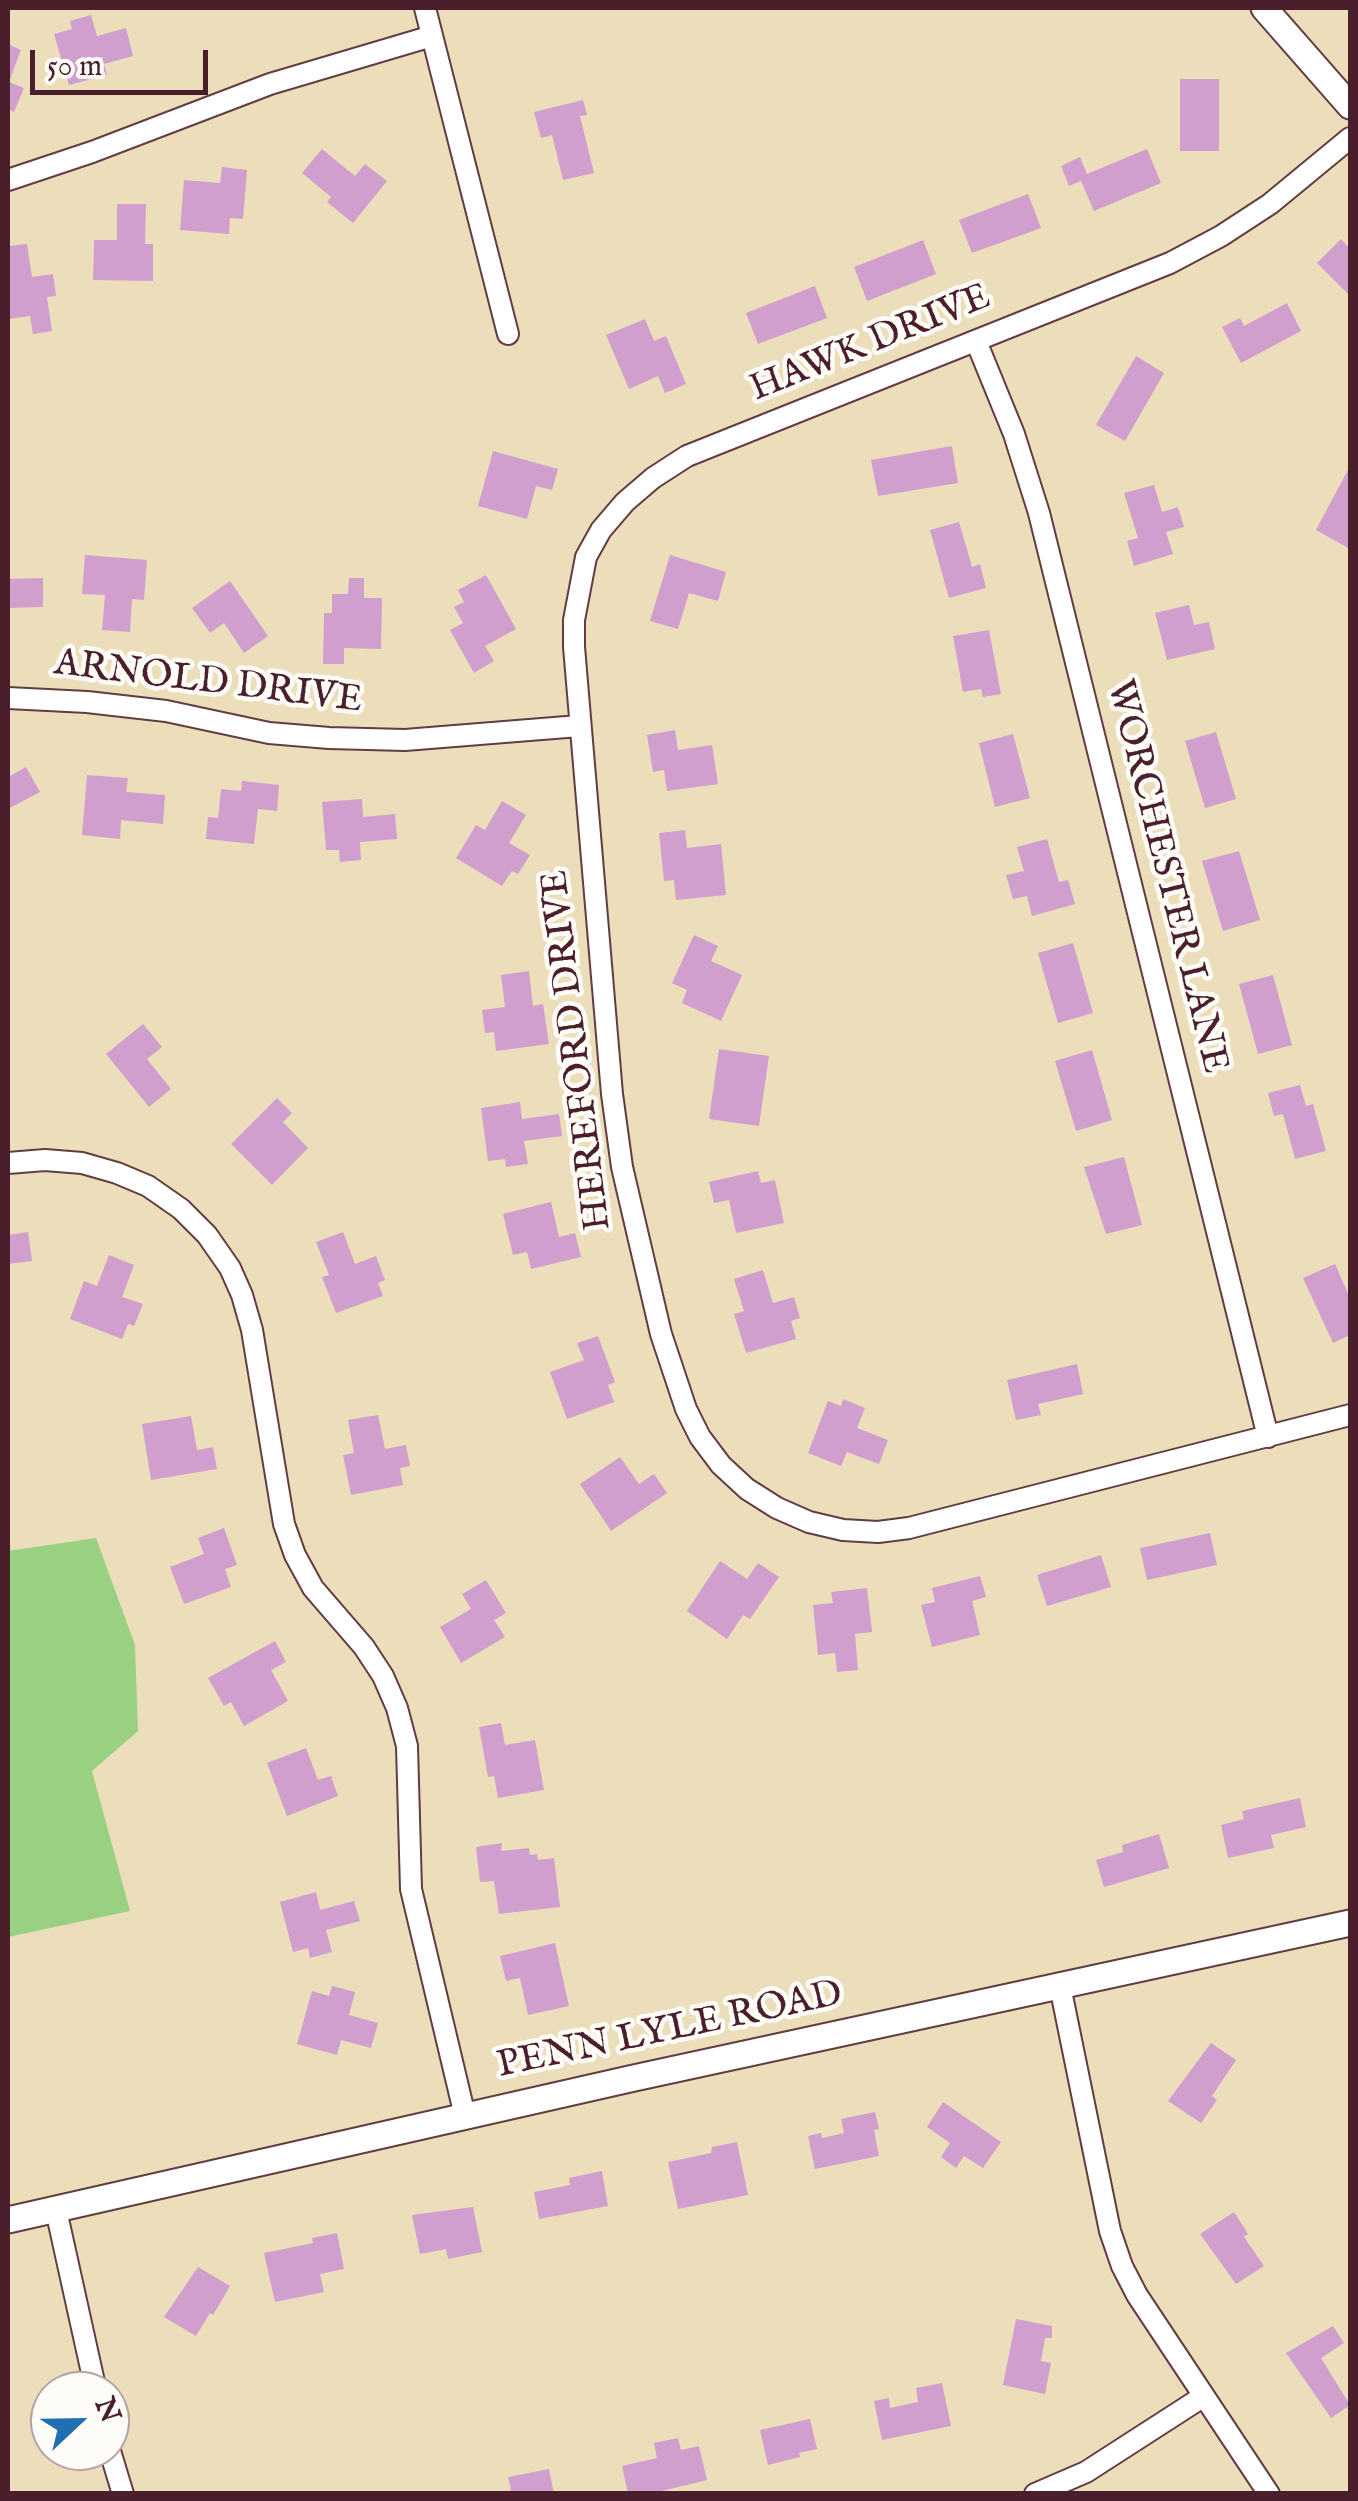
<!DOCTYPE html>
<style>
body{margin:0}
#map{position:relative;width:1358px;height:2501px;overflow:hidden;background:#ecdeba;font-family:"IM FELL English",serif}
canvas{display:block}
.frame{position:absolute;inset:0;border:10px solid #4a1f2b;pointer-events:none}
.north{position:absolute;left:30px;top:2371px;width:100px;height:100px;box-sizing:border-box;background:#fdfcf7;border:2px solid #b5a4a5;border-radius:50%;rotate:68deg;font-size:28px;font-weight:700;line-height:40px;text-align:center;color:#4a1f2b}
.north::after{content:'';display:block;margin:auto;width:35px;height:45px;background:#1f6fb2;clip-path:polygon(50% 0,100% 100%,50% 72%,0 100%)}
.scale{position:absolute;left:30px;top:50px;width:178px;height:45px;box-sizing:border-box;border:5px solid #4a1f2b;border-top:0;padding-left:12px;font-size:30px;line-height:35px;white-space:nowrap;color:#4a1f2b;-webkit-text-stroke:8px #fdfcf7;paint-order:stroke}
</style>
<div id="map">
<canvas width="1358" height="2501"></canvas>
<div class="frame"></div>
<div class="north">N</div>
<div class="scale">50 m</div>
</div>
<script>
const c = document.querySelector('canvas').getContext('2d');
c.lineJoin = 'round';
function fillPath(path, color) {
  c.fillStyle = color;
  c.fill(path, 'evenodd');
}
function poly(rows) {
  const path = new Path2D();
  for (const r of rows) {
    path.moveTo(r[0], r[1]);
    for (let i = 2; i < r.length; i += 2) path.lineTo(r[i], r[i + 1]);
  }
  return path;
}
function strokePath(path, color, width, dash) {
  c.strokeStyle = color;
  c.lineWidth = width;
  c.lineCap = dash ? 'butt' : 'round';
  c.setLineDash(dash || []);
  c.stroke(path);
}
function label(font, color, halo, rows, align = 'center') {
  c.font = font + ' "IM FELL English",serif';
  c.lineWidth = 9;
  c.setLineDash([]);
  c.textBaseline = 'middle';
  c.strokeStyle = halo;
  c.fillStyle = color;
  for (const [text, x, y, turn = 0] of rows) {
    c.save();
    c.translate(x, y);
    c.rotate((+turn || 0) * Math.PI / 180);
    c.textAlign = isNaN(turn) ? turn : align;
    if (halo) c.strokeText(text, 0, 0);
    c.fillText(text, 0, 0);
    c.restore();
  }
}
const green = poly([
 [96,1538,135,1645,138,1731,92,1771,130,1911,8,1937,8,1551]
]);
const building = poly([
 [91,15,97,36,126,28,133,56,104,64,107,75,69,85,54,34,72,29,70,21],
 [8,44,21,50,9,82,24,88,14,112,8,109],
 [1180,79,1219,79,1219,151,1180,151],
 [583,100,587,115,580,116,594,173,563,180,552,135,541,138,534,112],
 [322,149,355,176,365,164,387,181,353,223,327,202,331,197,302,173],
 [1147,149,1161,183,1094,211,1081,181,1069,186,1061,166,1080,157,1087,174],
 [222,167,247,170,243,219,230,218,229,234,180,230,184,180,220,183],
 [1028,194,1041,228,972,253,959,220],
 [117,204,146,204,145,244,153,244,153,281,93,280,94,240,117,240],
 [1341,239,1350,249,1350,296,1317,263],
 [923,240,936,274,867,301,854,267],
 [27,244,32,277,53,274,56,296,47,297,52,331,33,334,30,316,8,319,8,246],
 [815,286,827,318,758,344,746,313],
 [1287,303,1301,331,1241,363,1222,327,1240,318,1244,326],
 [645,319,654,341,666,336,686,384,665,393,658,376,629,389,606,335],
 [1136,356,1164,373,1125,441,1096,425],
 [952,446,958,483,878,496,871,460],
 [493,451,558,469,552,490,536,486,527,519,478,506],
 [1350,466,1350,549,1316,530],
 [1154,485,1162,512,1178,507,1184,527,1166,532,1173,554,1134,566,1127,541,1138,538,1124,493],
 [959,522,972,567,980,564,986,588,949,598,930,530],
 [85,555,147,560,144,600,132,599,130,632,102,630,105,595,82,594],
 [670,555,726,572,718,601,689,593,678,629,650,621],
 [486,575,516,629,485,646,494,661,474,673,450,630,463,623,454,607,464,602,458,590],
 [43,578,43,607,8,608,8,579],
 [349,578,364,578,364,598,382,598,381,649,344,648,344,664,323,664,324,613,332,613,332,594,348,594],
 [230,581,268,636,244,653,224,623,210,633,192,608],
 [1189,605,1194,625,1209,622,1215,649,1167,660,1155,613],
 [989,630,1001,694,983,697,981,689,963,692,953,636],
 [675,730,678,750,712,745,718,784,667,791,664,770,653,772,647,735],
 [1216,732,1236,799,1205,808,1185,741],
 [1013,734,1030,798,995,807,979,743],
 [26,767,40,792,8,809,8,777],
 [87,775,128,778,126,792,165,795,163,824,121,820,120,839,82,835],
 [242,781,279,785,277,811,258,809,254,844,206,839,208,817,218,818,221,789,241,791],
 [362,799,363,817,395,814,397,839,360,842,361,860,340,862,339,850,326,850,322,802],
 [502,801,526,815,509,843,530,855,518,874,512,871,502,886,456,858,476,825,485,830],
 [685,830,687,848,721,844,726,895,676,900,674,880,664,881,659,833],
 [1047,839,1059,882,1068,880,1075,904,1032,916,1027,896,1013,899,1006,875,1024,871,1017,847],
 [1239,851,1260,920,1223,931,1202,861],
 [694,935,718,946,711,961,742,975,721,1021,682,1003,687,990,672,983],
 [1073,943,1093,1013,1058,1023,1038,953],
 [529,971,533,1006,543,1004,549,1044,496,1051,494,1032,485,1033,482,1010,505,1007,501,975],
 [1273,975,1292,1045,1258,1054,1239,984],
 [143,1024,162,1047,147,1059,171,1089,149,1107,106,1054],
 [719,1049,769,1056,759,1126,709,1119],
 [1092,1050,1112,1120,1076,1131,1055,1061],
 [1300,1085,1306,1106,1313,1104,1326,1151,1295,1159,1283,1114,1274,1116,1268,1093],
 [277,1098,292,1113,283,1122,308,1148,272,1185,231,1144],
 [520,1102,522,1119,559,1114,562,1136,524,1141,528,1164,506,1167,505,1159,488,1161,481,1108],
 [1124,1157,1142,1225,1106,1234,1084,1167],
 [758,1171,761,1183,775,1180,784,1223,736,1233,729,1200,714,1203,709,1182],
 [551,1202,559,1237,575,1233,581,1257,531,1269,527,1252,513,1255,503,1214],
 [28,1232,32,1261,8,1264,8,1235],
 [343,1232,355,1264,376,1256,385,1280,378,1283,383,1296,336,1313,322,1277,329,1275,316,1242],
 [109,1255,134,1265,122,1297,143,1304,134,1326,128,1324,122,1339,70,1319,84,1281,97,1286],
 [1335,1264,1350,1298,1350,1335,1333,1343,1303,1278],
 [763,1270,773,1303,794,1297,800,1318,791,1321,796,1339,746,1353,734,1314,744,1311,734,1279],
 [598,1336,615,1382,608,1385,614,1402,567,1419,550,1372,584,1360,577,1343],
 [1077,1364,1083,1394,1038,1404,1041,1415,1016,1420,1007,1380],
 [843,1399,865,1408,857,1428,888,1440,879,1464,847,1452,841,1466,808,1453,828,1401,841,1406],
 [378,1415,385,1449,406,1445,410,1466,400,1468,403,1485,351,1495,343,1455,354,1453,348,1420],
 [191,1416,197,1450,213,1447,217,1469,151,1480,142,1424],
 [620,1457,639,1484,654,1474,667,1493,611,1531,580,1484],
 [224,1528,237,1565,225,1569,231,1587,184,1604,170,1567,204,1554,198,1538],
 [1210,1533,1217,1565,1147,1580,1140,1548],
 [1101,1555,1111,1587,1047,1606,1037,1575],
 [720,1561,747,1579,758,1563,779,1577,750,1619,743,1615,727,1639,687,1611],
 [980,1576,986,1597,972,1601,980,1635,932,1647,921,1605,935,1602,932,1588],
 [486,1580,506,1613,494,1620,505,1637,461,1663,440,1627,471,1609,462,1594],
 [867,1588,872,1632,855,1634,858,1670,837,1672,835,1653,818,1655,813,1605,833,1603,831,1592],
 [275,1641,286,1662,271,1670,288,1701,244,1726,231,1702,224,1706,208,1678],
 [501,1723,505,1745,535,1740,544,1790,498,1798,494,1776,488,1777,479,1727],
 [306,1748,318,1780,331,1776,338,1796,287,1816,267,1763],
 [1300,1798,1306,1827,1271,1835,1274,1848,1228,1858,1221,1825,1244,1819,1242,1811],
 [1159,1834,1169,1868,1104,1887,1096,1860,1123,1852,1122,1845],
 [502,1843,501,1851,529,1848,530,1855,537,1854,538,1860,554,1858,560,1907,499,1914,494,1881,480,1882,476,1847],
 [316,1892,320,1910,354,1901,360,1921,326,1930,332,1952,310,1958,308,1948,293,1952,280,1902],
 [555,1943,569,2006,528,2015,520,1978,506,1981,500,1956],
 [332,1986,355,1992,349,2015,378,2023,371,2048,341,2040,337,2055,297,2044,312,1991,329,1996],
 [1211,2043,1236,2060,1212,2096,1217,2100,1201,2123,1168,2101],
 [943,2102,1001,2142,983,2168,964,2156,956,2168,941,2157,950,2143,927,2127],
 [875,2112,879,2129,874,2130,879,2156,815,2169,808,2136,821,2133,822,2138,844,2133,841,2119],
 [737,2142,748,2195,678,2209,668,2162,711,2153,712,2147],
 [602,2171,608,2206,539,2219,534,2192,570,2185,569,2178],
 [473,2207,482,2252,448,2259,446,2249,420,2254,412,2215],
 [1234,2212,1248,2234,1244,2237,1264,2266,1236,2284,1200,2234],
 [337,2233,344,2269,320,2274,324,2292,275,2302,264,2253,313,2243,312,2238],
 [198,2267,230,2286,213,2315,210,2313,196,2336,164,2317],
 [1016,2319,1052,2326,1052,2338,1045,2338,1041,2361,1051,2363,1045,2394,1003,2385],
 [1333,2326,1344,2343,1321,2358,1350,2405,1331,2418,1286,2353],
 [942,2383,951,2426,882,2440,874,2401,889,2398,890,2408,918,2402,916,2388],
 [810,2419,817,2449,799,2453,800,2457,768,2465,760,2430],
 [678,2438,681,2450,699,2446,707,2480,650,2494,628,2494,622,2466,657,2458,654,2443],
 [549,2469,554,2494,503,2494,511,2490,508,2477]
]);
const minor = poly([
 [425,8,508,334],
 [1350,138,1270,204,1221,236,1170,263,687,456,653,478,625,502,601,530,586,557,574,620,574,647,612,1094,622,1167,661,1334,686,1409,700,1437,721,1465,747,1489,777,1508,809,1522,843,1530,878,1532,909,1528,1350,1415],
 [8,180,92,152,270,84,432,36],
 [976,341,1014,434,1039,513,1268,1437],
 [8,698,87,702,166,711,269,733,329,738,405,740,579,726],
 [8,1163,45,1160,82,1163,117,1173,148,1186,181,1209,207,1235,230,1268,242,1295,252,1330,284,1524,295,1555,313,1588,364,1647,383,1676,397,1708,407,1746,411,1889,465,2116],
 [1060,1986,1110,2231,1122,2266,1137,2295,1269,2494],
 [56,2210,96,2391],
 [110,2451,123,2494],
 [1035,2494,1086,2472,1204,2396]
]);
const tertiary = poly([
 [1264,8,1350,106],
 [8,2220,634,2078,1350,1923]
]);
const streetNames = [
 ["HAWK DRIVE",871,345,-22],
 ["ARNOLD DRIVE",208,684,7],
 ["WORCHESTER LANE",1165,877,76],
 ["HEREFORD DRIVE",579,1050,-97],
 ["PENN LYLE ROAD",670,2032,-12]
];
fillPath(green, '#9ad082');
fillPath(building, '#d09fce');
strokePath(minor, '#623c40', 24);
strokePath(tertiary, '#623c40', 29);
strokePath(minor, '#fff', 20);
strokePath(tertiary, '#fff', 25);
label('38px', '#4a1f2b', '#fdfcf7', streetNames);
</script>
